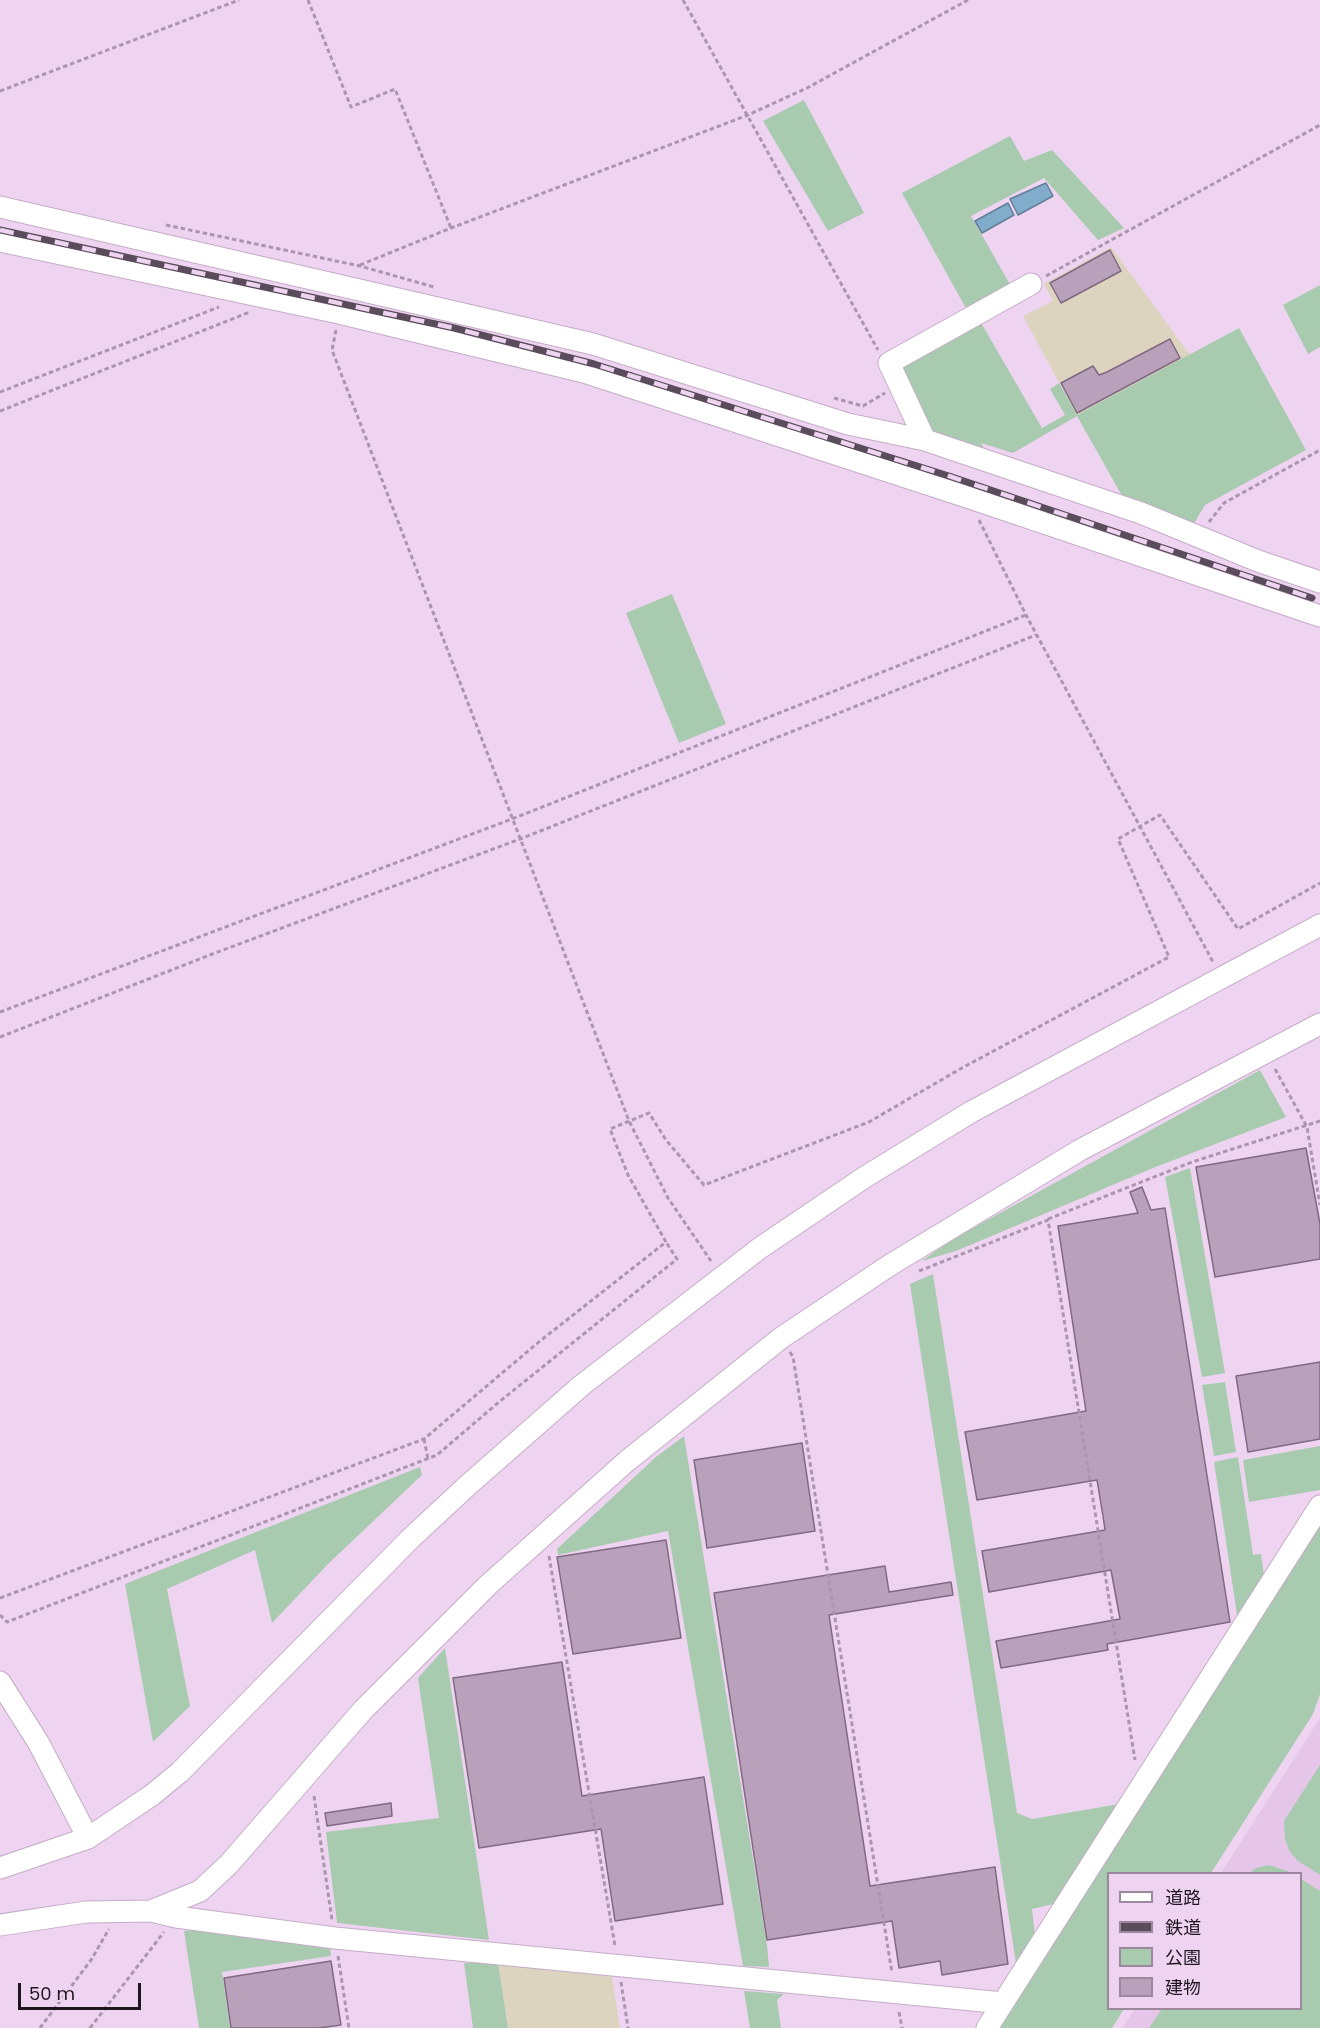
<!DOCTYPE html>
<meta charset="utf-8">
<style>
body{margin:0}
#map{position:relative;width:1320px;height:2028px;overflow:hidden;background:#eed4f1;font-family:Poppins,"Noto Sans JP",sans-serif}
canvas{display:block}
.legend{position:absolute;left:1107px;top:1872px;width:195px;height:138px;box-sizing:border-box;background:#eed4f1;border:2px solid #9b889d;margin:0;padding:8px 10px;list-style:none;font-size:18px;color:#1e151f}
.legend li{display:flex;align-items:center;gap:12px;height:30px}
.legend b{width:30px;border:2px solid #9b889d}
.scale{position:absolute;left:18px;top:1983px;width:123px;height:27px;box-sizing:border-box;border:3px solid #1e151f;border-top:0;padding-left:8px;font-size:18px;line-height:21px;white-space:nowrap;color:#1e151f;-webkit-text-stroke:4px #eed4f1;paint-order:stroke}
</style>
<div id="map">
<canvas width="1320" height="2028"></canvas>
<ul class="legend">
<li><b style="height:8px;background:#fff"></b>道路</li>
<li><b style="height:8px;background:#5a4c5b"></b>鉄道</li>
<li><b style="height:16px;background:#a8cbaf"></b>公園</li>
<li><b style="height:16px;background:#b9a0bb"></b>建物</li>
</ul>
<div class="scale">50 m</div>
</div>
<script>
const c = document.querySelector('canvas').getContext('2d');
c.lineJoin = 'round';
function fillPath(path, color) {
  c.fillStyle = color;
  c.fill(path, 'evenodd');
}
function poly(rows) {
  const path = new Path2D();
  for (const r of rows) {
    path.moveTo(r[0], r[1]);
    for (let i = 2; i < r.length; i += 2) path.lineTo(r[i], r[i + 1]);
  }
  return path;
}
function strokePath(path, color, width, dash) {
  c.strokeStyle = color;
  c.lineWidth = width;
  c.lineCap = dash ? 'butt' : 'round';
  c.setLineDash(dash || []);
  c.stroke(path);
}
const built = poly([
 [1320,1718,1320,2028,1122,2028,1135,2009,1300,2008,1300,1874,1221,1873]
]);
const industrial = poly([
 [1111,247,1190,355,1077,416,1023,316,1053,301,1044,284],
 [498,1963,612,1977,620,2028,508,2028]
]);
const green = poly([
 [804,100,864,213,828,231,763,121],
 [1010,136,1024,161,1052,150,1124,228,1098,240,1044,178,971,216,1011,286,968,312,902,193],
 [1320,285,1320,347,1308,354,1283,305],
 [980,321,1042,428,1065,415,1050,389,1059,383,1077,415,1239,328,1306,450,1205,505,1193,525,1121,494,1077,416,1013,453,981,443,987,454,936,437,904,381,903,371,906,363],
 [672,594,726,724,679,743,626,613],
 [1260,1070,1286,1117,1153,1168,956,1251,922,1261,951,1240],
 [1190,1168,1225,1373,1202,1377,1165,1177],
 [933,1274,1017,1813,1032,1819,1119,1804,1058,1903,1032,1909,1035,1937,1016,1963,910,1284],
 [1225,1382,1236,1452,1214,1456,1202,1385],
 [684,1436,767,1945,769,1967,743,1966,668,1531,558,1555,557,1549,656,1457],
 [1320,1446,1320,1490,1249,1502,1243,1460],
 [1238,1457,1253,1555,1261,1554,1265,1583,1238,1621,1214,1462],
 [420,1467,422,1475,329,1563,272,1623,255,1550,167,1589,190,1706,153,1742,125,1584],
 [1320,1521,1320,1694,1313,1714,1211,1873,1108,1874,1108,2008,1124,2009,1112,2028,993,2028],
 [445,1648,489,1940,337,1923,326,1832,439,1818,418,1678],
 [1320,1765,1320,1875,1298,1861,1290,1852,1285,1839,1284,1821],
 [1269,1865,1290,1872,1292,1873,1250,1873,1256,1868],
 [1301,1879,1320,1891,1320,2028,1149,2028,1162,2009,1300,2008],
 [207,1929,218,1934,330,1947,331,1956,222,1972,230,2028,199,2028,184,1931],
 [464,1963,498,1963,508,2028,473,2028],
 [744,1991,784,1994,777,2000,781,2028,750,2028]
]);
const water = poly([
 [1046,183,1053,196,1018,215,1010,199,1046,183],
 [1008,203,1014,215,982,233,975,221,1008,203]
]);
const building = poly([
 [1110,250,1121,271,1061,303,1050,283,1110,250],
 [1170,339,1180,358,1077,413,1061,383,1093,366,1099,375,1107,372,1170,339],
 [1306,1148,1320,1224,1320,1259,1215,1277,1196,1167,1306,1148],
 [1142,1187,1151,1210,1165,1208,1230,1622,1107,1644,1108,1650,1001,1668,996,1641,1120,1619,1111,1570,989,1592,982,1551,1105,1530,1103,1516,1097,1480,977,1500,965,1432,1086,1411,1058,1226,1138,1213,1130,1192,1142,1187],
 [1320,1362,1320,1439,1248,1452,1236,1376,1320,1362],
 [802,1443,815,1531,707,1548,694,1460,802,1443],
 [666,1540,681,1638,573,1654,557,1557,666,1540],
 [885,1566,889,1592,951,1582,953,1595,829,1615,870,1886,995,1867,1008,1964,942,1975,940,1961,899,1968,892,1921,767,1940,714,1593,885,1566],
 [562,1662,582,1796,704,1777,723,1904,615,1921,601,1829,479,1848,453,1678,562,1662],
 [391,1803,392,1816,327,1826,325,1813,391,1803],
 [331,1961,341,2025,319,2028,231,2028,224,1978,331,1961]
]);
const path = poly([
 [308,0,351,107,395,89,451,228],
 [683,0,878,350],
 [0,91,239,0],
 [166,225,360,266,434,287],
 [360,265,451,228,748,115,807,88,968,0],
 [1046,276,1320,125],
 [336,330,332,350,629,1121,668,1198,711,1261],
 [0,392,219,307],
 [834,398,863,406,885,393],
 [0,411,250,312],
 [979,520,1026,615,1213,962],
 [1209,522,1224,503,1320,450],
 [0,1012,512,819,1026,615],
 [0,1037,215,953,520,839,1036,635],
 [1275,1069,1307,1127,1320,1205],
 [1048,1219,1192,1162,1320,1121],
 [919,1271,1048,1220,1135,1760],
 [790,1352,793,1357,892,1973],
 [424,1439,428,1459],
 [549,1556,615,1946],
 [0,1598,424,1439,540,1341,666,1242,628,1175,610,1129,649,1113,666,1140,704,1185,869,1122,960,1069,1169,957,1118,839,1160,815,1238,929,1320,883],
 [0,1615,7,1622,437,1455,499,1402,677,1259,666,1242],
 [314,1796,332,1920],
 [338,1956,349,2028],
 [621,1982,628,2028],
 [899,2012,902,2028],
 [40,2028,91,1960,109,1929],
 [90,2028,164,1932]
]);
const minor = poly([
 [0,207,593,344,848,424,925,440,1141,513,1258,561,1320,582],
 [0,241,339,313,584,372,967,497,1320,616],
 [925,440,889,363,1031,284],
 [0,1682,38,1742,88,1838],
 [0,1868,88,1838,152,1795,180,1772,411,1538,467,1486,582,1385,760,1248,865,1177,971,1112,1320,925],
 [151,1911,176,1917,335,1938,1003,2003],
 [0,1925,86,1912,151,1911,200,1891,229,1864,363,1710,488,1585,627,1461,781,1338,890,1265,1080,1150,1320,1024],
 [987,2028,1320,1506]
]);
const rail = poly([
 [0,230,454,328,594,364,952,477,1312,598]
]);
fillPath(built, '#e5c6e9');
fillPath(industrial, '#dcd4bf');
fillPath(green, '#a8cbaf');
fillPath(water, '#81accb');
strokePath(water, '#637f97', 1.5);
fillPath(building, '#b9a0bb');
strokePath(building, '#806983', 1.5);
strokePath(minor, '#c5acc7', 23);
strokePath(path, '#ab96ad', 3, [4.5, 3]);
strokePath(minor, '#fff', 21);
strokePath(rail, '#5a4c5b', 7);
strokePath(rail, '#eed4f1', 4.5, [14]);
</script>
